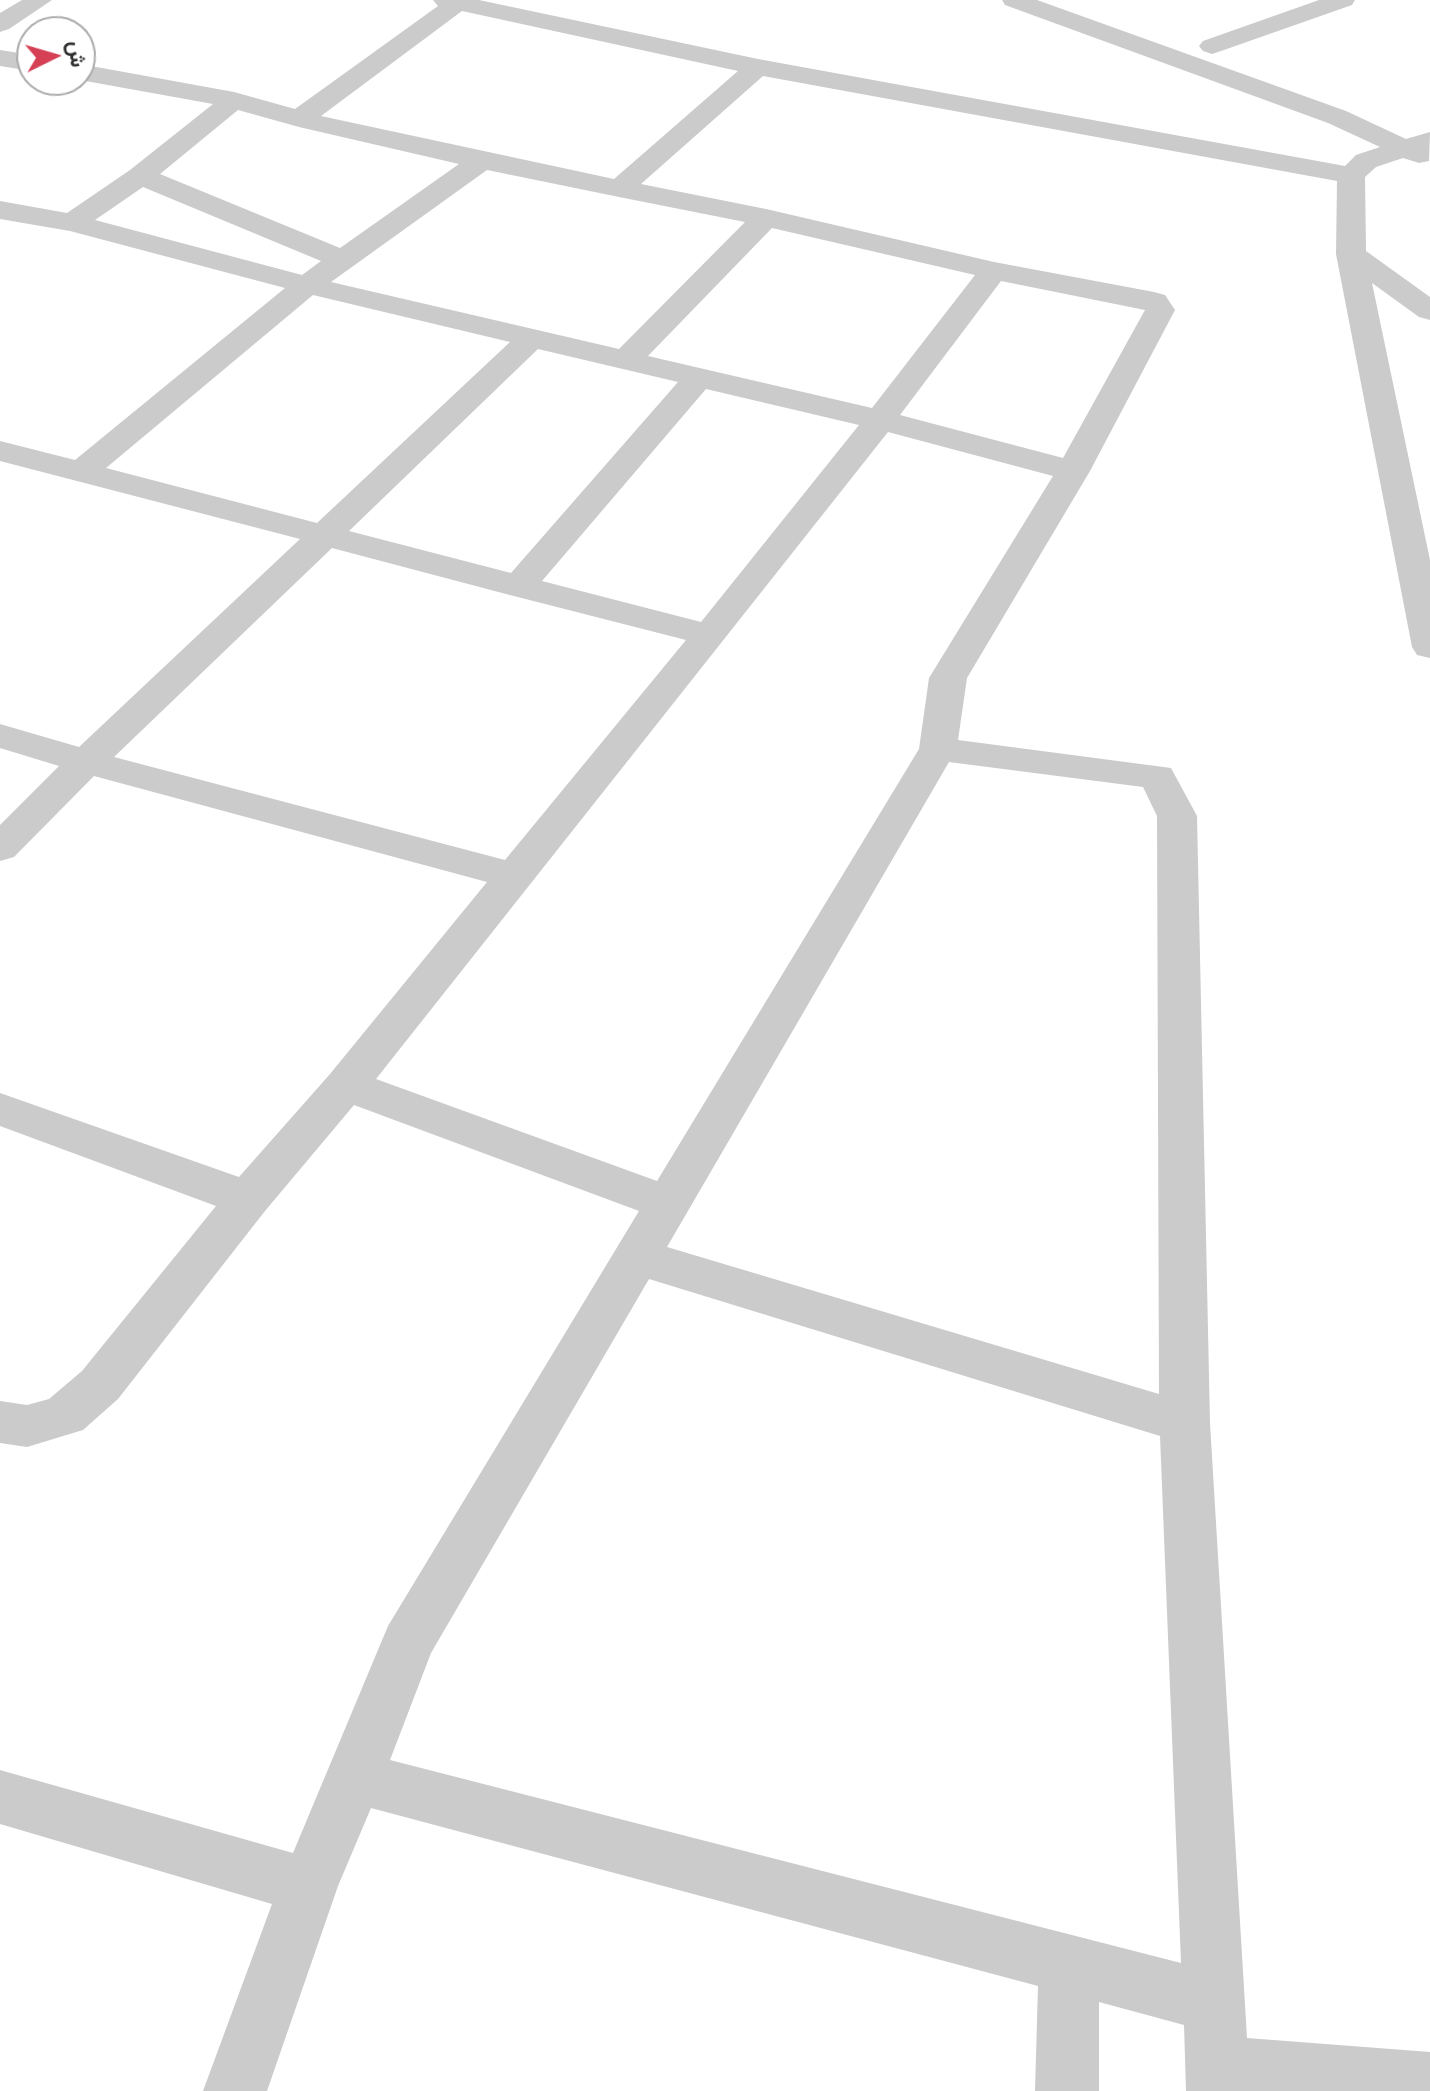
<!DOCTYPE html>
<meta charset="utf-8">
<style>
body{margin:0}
#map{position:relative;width:1430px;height:2091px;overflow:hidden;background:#fff;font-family:Raleway,Vazirmatn,sans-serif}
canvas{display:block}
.north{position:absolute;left:16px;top:16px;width:80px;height:80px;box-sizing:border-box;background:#fff;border:2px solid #ababab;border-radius:50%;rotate:85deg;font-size:22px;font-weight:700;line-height:32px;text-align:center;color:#2e2e2e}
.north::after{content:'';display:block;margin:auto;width:28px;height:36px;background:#d54054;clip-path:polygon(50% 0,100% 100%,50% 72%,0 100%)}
</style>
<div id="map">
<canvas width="1430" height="2091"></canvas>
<div class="north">ش</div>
</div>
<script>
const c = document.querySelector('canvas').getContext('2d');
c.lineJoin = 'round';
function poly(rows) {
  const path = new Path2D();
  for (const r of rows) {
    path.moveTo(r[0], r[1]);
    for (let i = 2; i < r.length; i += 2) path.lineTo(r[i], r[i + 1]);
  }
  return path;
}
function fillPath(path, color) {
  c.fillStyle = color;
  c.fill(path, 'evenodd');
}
const minor = poly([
 [22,0,52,0,9,29,0,32,0,13,22,0],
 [433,0,479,0,758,59,1345,166,1356,155,1380,147,1328,123,1005,5,1002,0,1037,0,1346,111,1406,139,1430,132,1429,161,1419,163,1403,158,1376,167,1365,177,1366,251,1430,297,1430,320,1419,317,1372,283,1430,560,1430,658,1417,655,1412,647,1336,254,1337,181,763,76,641,184,766,209,994,262,1154,292,1165,295,1175,310,1090,471,967,678,958,740,1171,768,1197,816,1210,1423,1247,2038,1430,2052,1430,2091,1186,2091,1184,2025,1099,2002,1099,2091,1035,2091,1038,1986,371,1808,338,1886,267,2091,203,2091,272,1904,0,1824,0,1770,293,1853,388,1626,639,1211,354,1105,265,1211,118,1399,83,1430,27,1447,0,1443,0,1401,27,1405,49,1399,82,1371,216,1206,0,1126,0,1093,239,1177,330,1074,487,882,94,776,14,857,0,861,0,825,59,766,0,748,0,724,79,747,300,539,0,461,0,441,75,460,285,288,70,231,0,219,0,201,67,213,130,170,213,104,80,80,80,64,234,92,295,109,438,6,433,0],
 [462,11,738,71,614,179,321,116,462,11],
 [238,110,299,127,459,164,340,248,160,174,238,110],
 [487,170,619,197,745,222,619,349,331,282,487,170],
 [143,187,321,261,302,275,95,220,143,187],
 [772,228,975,275,872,408,648,356,772,228],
 [1001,281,1145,310,1063,458,900,415,1001,281],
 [313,295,510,342,317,523,106,468,313,295],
 [538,349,678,382,511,573,349,531,538,349],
 [706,389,859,425,701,622,542,581,706,389],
 [888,432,1053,476,929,678,919,749,657,1181,376,1079,888,432],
 [332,548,506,594,686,640,505,860,114,757,332,548],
 [949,762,1143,787,1157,816,1159,1394,667,1247,949,762],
 [649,1279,1160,1436,1181,1963,390,1760,431,1653,649,1279],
 [1319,0,1355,0,1352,5,1221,51,1212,54,1203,51,1199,46,1203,41,1319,0],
 [0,50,32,55,32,71,0,66,0,50]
]);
fillPath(minor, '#cbcbcb');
</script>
